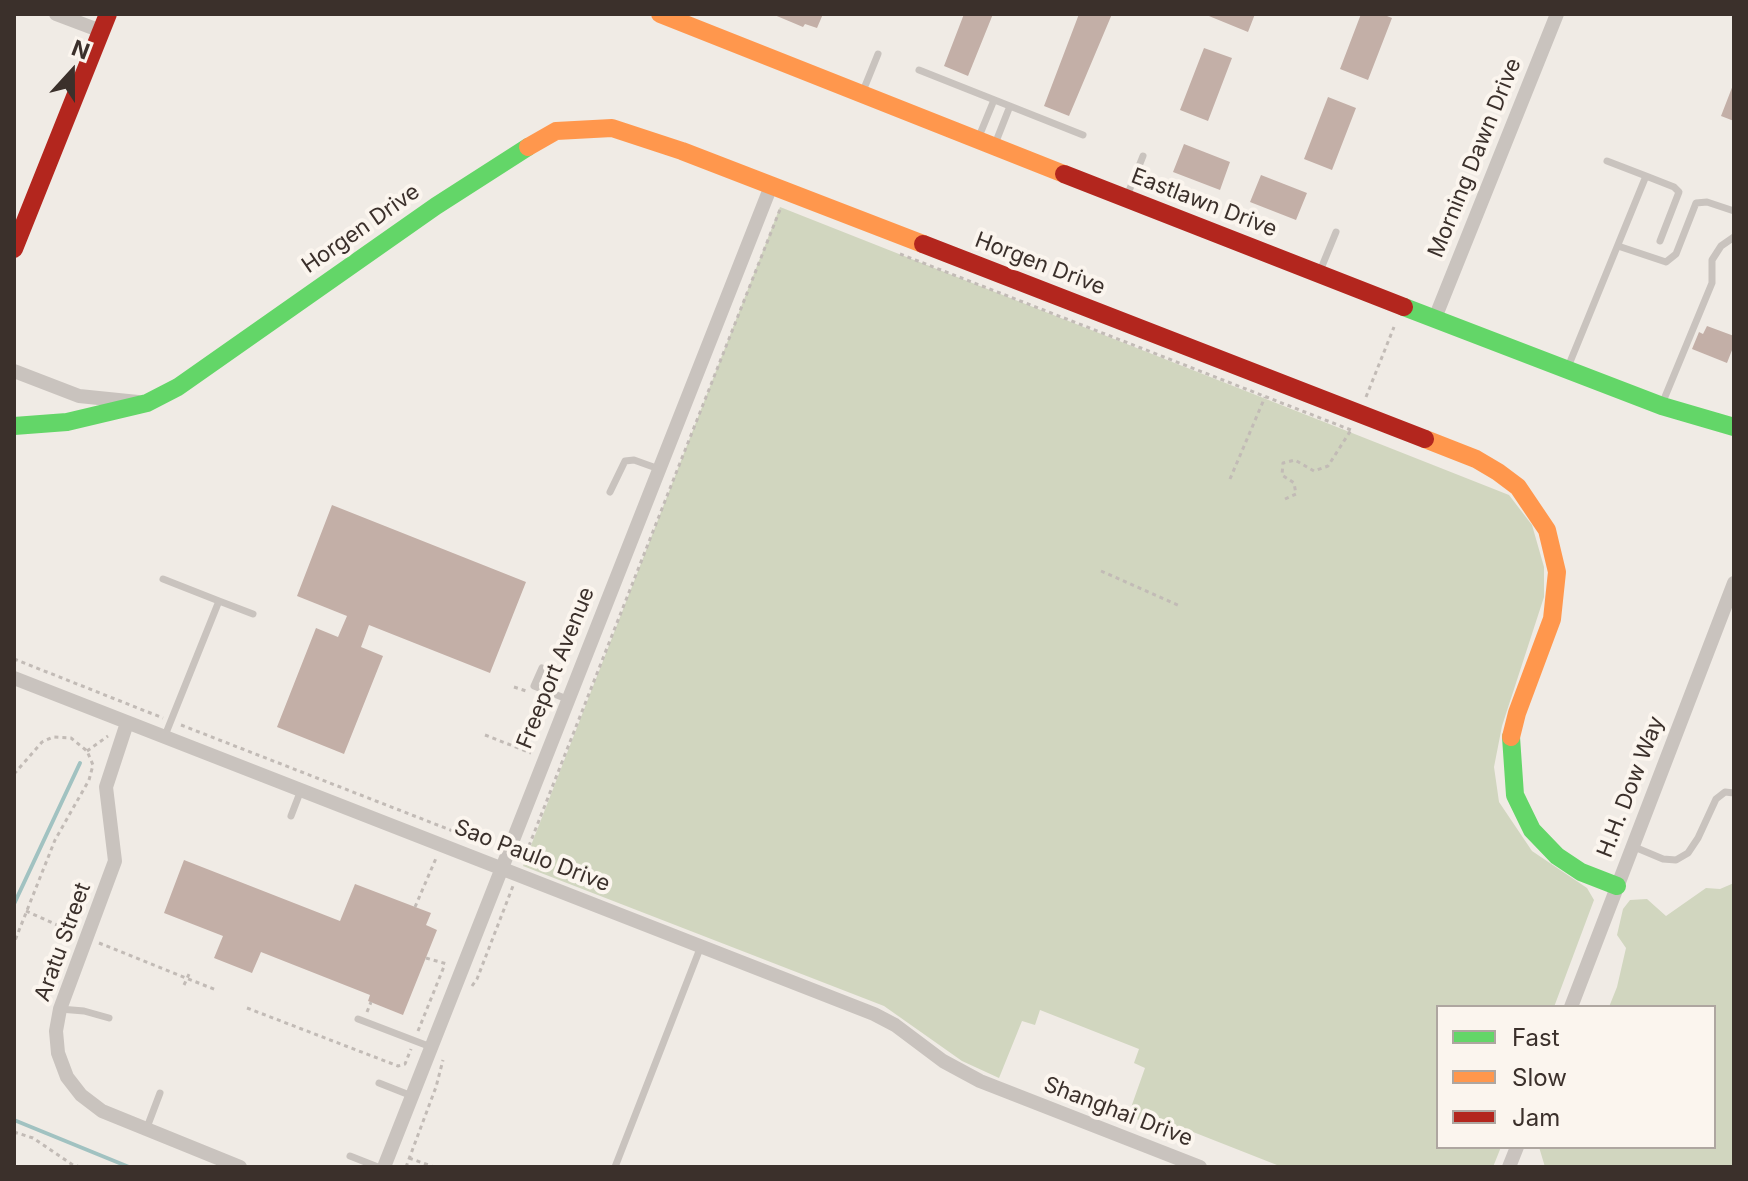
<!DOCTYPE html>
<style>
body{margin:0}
#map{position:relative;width:1748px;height:1181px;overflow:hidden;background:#f0ebe5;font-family:Inter,sans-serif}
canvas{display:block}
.frame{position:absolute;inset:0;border:16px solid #3b302b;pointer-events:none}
.legend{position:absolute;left:1436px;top:1005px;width:280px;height:144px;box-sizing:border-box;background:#fbf5ee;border:2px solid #aea6a0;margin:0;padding:10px 14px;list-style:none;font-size:24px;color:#3b302b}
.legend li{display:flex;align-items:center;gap:16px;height:40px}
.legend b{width:40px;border:2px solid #aea6a0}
.north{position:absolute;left:32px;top:32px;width:80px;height:80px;-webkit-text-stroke:6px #fbf5ee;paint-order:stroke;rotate:21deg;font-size:22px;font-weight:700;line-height:32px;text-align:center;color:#3b302b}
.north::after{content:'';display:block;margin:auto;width:28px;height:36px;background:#3b302b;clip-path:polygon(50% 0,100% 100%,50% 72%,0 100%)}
</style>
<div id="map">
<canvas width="1748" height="1181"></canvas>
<div class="frame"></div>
<ul class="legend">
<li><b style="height:10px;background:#63d668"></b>Fast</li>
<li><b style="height:10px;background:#ff974d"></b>Slow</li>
<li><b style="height:10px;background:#b3261e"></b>Jam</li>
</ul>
<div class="north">N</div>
</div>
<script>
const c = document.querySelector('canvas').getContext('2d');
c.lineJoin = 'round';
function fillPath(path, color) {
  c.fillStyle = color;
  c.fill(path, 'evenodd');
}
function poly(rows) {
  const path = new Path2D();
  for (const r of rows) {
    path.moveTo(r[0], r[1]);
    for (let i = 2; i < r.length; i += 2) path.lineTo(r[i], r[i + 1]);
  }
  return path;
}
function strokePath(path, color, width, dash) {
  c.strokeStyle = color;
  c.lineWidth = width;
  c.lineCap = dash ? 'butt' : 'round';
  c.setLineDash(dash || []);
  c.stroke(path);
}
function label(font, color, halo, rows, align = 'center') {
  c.font = font + ' Inter,sans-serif';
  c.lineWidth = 8;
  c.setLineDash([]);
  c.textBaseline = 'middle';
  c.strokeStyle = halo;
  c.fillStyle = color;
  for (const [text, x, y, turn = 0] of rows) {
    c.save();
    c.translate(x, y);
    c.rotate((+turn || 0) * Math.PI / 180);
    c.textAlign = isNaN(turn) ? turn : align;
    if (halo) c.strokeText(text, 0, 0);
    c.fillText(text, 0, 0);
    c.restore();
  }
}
const green = poly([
 [780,207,1509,495,1532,525,1544,567,1544,597,1502,726,1494,767,1499,802,1532,851,1587,888,1594,900,1554,1007,1438,1007,1438,1147,1501,1147,1493,1167,1282,1167,1188,1130,1176,1134,1128,1116,1145,1068,1134,1063,1139,1049,1040,1010,1035,1025,1022,1021,999,1078,962,1061,884,1006,523,866],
 [1734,883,1734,1167,1545,1167,1539,1147,1714,1147,1714,1007,1609,1007,1617,987,1626,948,1617,935,1623,909,1630,900,1647,899,1666,916,1706,888,1720,889]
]);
const stream = poly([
 [14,904,80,763],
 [14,1120,129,1167]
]);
const building = poly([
 [772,14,823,14,817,28,805,24,803,27],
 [964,14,993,14,968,76,944,66],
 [1079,14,1112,14,1069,116,1044,106],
 [1204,14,1255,14,1248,32],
 [1361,14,1382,14,1392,18,1368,80,1340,69],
 [1204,48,1232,58,1208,121,1180,110],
 [1733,85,1734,85,1734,121,1721,116],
 [1328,97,1356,108,1332,170,1304,159],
 [1184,144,1230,162,1220,190,1173,172],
 [1261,175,1307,193,1296,220,1250,202],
 [1707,326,1734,336,1734,345,1727,363,1692,349,1699,332,1703,334],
 [332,505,526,582,490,673,369,625,361,647,383,656,344,754,277,727,316,628,338,637,347,616,297,596],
 [184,860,340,921,355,884,431,913,426,925,437,930,403,1015,368,1001,370,995,261,952,252,973,214,958,223,936,164,913]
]);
const path = poly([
 [900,254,1351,430],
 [1366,397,1394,327],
 [1230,479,1265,397],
 [1285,499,1296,494,1294,483,1282,475,1283,463,1295,460,1314,471,1328,466,1351,430],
 [1101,571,1180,606],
 [14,659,163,718],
 [514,687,526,691],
 [181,725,494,847],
 [485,735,531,753],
 [523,749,543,699],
 [87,751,108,736],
 [14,774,42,742,53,737,71,738,87,751,93,765,89,780,55,840,14,943],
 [523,861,781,207],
 [415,907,437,856],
 [26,911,73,932],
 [99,943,216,990],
 [426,958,447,964],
 [184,985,190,972],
 [472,986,477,979,513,886],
 [247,1008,398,1066,405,1064,411,1049],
 [367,1012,371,1002],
 [418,1031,445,964],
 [14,1132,33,1138,73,1165,80,1167],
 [409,1158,434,1167],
 [406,1167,436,1087,443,1060]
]);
const lane = poly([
 [919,70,1083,135],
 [863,91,878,54],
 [978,139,994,100],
 [995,144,1010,106],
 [1646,176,1674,187,1679,192,1660,241],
 [1127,196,1143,156],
 [1618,246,1666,262,1676,254,1696,203,1707,202,1734,211],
 [1320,271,1336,232],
 [1568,367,1646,176,1607,161],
 [1662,404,1712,283,1712,260,1721,246,1734,237],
 [610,492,625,461,634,460,659,469],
 [163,579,219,601,164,738],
 [219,601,253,614],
 [542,668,534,686,567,699],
 [291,816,301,790],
 [1632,846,1663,859,1676,860,1688,853,1698,838,1716,799,1725,792,1734,793],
 [60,1009,84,1011,109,1018],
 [358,1019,431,1047],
 [379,1083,412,1096],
 [146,1130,160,1093],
 [350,1156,378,1167],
 [615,1167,701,946]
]);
const street = poly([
 [56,14,101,31],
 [1435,318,1557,14],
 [14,371,79,396,138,402],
 [14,678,874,1014,895,1025,943,1061,980,1081,1200,1167],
 [127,723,106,787,115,861,60,1009,56,1031,58,1053,67,1077,81,1095,102,1111,240,1167],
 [1571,1007,1734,583],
 [384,1167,771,186],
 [1509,1167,1517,1147]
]);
const fast = poly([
 [1404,307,1662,406,1734,427],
 [14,426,67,422,147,403,178,387,436,206,528,147],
 [1511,737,1515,795,1532,830,1557,856,1581,872,1617,886]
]);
const slow = poly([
 [660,14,1064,174],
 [528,147,556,131,612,128,682,151,923,244],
 [1425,439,1476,459,1498,472,1518,487,1547,530,1557,572,1552,619,1517,713,1511,737]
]);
const jam = poly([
 [1064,174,1404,307],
 [923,244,1425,439],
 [14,249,108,14]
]);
const streetNames = [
 ["Morning Dawn Drive",1475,158,-68],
 ["Eastlawn Drive",1204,203,21],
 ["Horgen Drive",361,229,-35],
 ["Horgen Drive",1040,264,21],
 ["Freeport Avenue",556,668,-68],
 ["H.H. Dow Way",1631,787,-69],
 ["Sao Paulo Drive",532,856,21],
 ["Aratu Street",63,942,-70],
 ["Shanghai Drive",1118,1112,21]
];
fillPath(green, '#d1d6bf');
strokePath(stream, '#a1c2c1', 4);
fillPath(building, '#c3afa7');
strokePath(path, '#c2bbb6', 3, [4, 4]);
strokePath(lane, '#c9c3be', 7);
strokePath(street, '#c9c3be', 14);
strokePath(fast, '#63d668', 18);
strokePath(slow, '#ff974d', 18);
strokePath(jam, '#b3261e', 18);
label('22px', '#3b302b', '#fbf5ee', streetNames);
</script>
